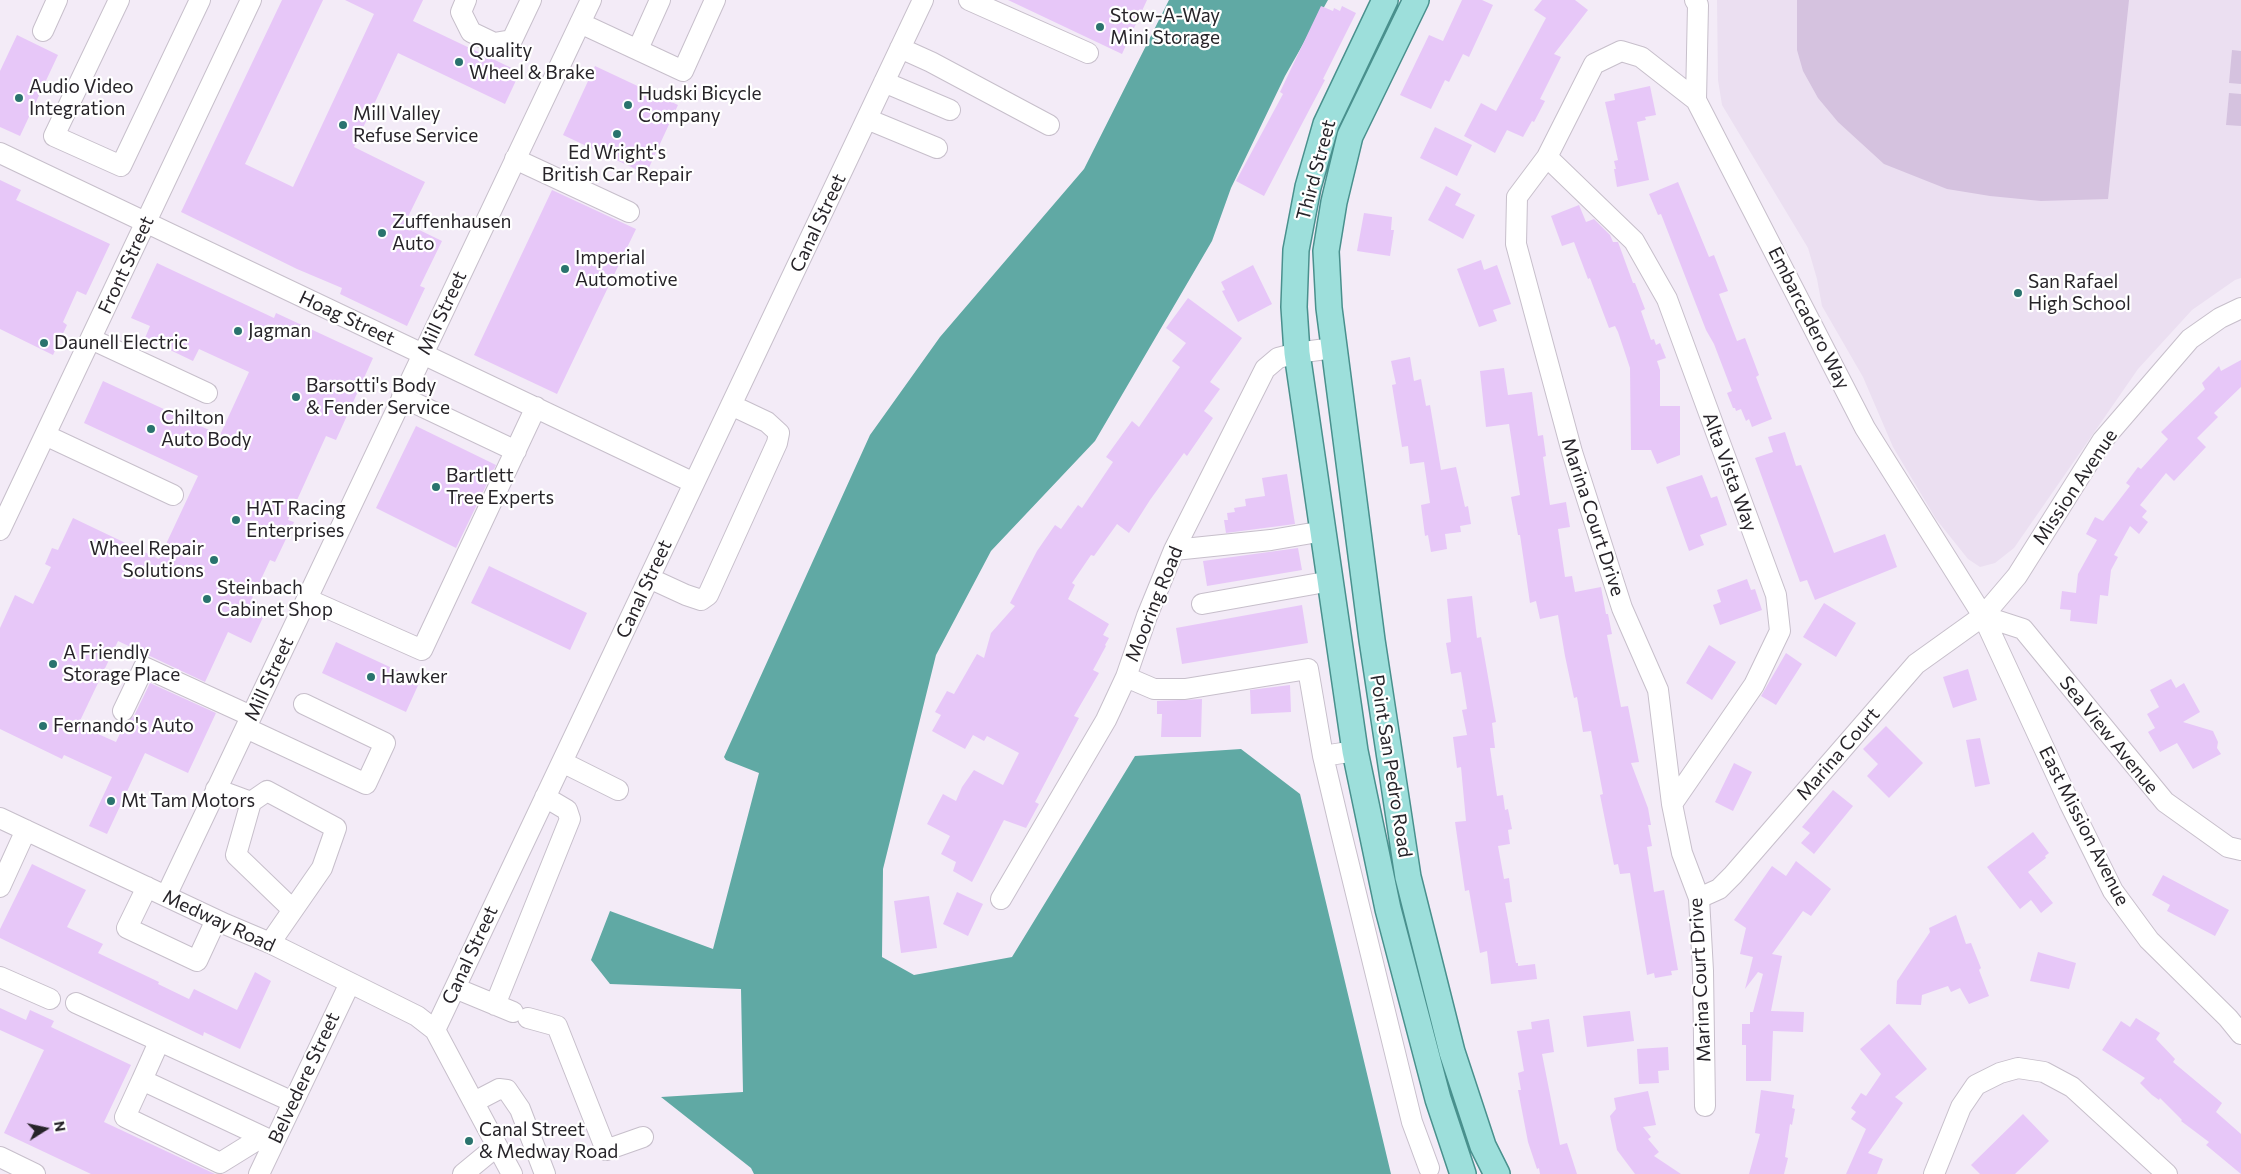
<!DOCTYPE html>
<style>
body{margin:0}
#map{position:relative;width:2241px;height:1174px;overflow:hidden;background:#f3ebf7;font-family:Commissioner,sans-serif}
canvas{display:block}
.north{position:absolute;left:20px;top:1104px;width:50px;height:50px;-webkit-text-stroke:4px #fff;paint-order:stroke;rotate:80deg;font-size:14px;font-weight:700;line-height:20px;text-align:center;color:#272429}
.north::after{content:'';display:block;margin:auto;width:18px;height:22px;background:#272429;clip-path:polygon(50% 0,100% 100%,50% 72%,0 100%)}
</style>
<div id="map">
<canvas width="2241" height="1174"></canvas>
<div class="north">N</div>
</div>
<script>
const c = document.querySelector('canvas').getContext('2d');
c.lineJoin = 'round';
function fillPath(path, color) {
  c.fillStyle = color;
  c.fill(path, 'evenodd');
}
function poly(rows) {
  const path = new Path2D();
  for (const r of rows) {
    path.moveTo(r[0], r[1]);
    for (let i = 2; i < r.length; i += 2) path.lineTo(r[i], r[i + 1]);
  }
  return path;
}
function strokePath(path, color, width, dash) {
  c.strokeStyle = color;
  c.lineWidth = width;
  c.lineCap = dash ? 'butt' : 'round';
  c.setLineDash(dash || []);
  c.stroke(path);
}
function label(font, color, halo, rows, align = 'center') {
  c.font = font + ' Commissioner,sans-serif';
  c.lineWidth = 4.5;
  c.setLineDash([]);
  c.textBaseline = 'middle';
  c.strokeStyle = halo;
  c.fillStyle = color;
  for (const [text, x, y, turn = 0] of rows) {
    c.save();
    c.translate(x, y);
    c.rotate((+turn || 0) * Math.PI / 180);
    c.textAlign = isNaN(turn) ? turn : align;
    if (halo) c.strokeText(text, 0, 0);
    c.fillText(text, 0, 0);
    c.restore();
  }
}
const built = poly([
 [1717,0,2241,0,2241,278,2235,280,2192,310,2138,369,2014,548,1995,563,1980,567,1968,559,1936,519,1893,447,1863,377,1822,306,1817,279,1808,248,1722,105,1718,80]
]);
const green = poly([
 [1797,0,2129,0,2108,199,2041,201,1990,196,1947,189,1884,164,1838,122,1818,98,1803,71,1797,50],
 [2232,50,2241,51,2241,84,2229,83],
 [2229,93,2241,94,2241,126,2226,125]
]);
const water = poly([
 [1169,0,1328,0,1285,76,1231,188,1212,241,1095,441,991,551,936,655,883,869,882,957,914,975,1012,957,1135,756,1241,749,1300,794,1391,1174,754,1174,751,1168,661,1097,743,1092,741,989,610,984,591,960,610,911,713,949,759,773,726,760,724,757,870,435,940,337,1084,169]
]);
const building = poly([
 [282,0,323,0,245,164,293,187,374,14,345,0,423,0,413,21,520,72,505,104,398,53,354,147,425,182,405,223,442,241,420,286,425,288,407,326,340,294,342,288,297,269,181,212],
 [1008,0,1147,0,1122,54],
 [1462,0,1482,0,1493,5,1469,57,1463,54,1449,82,1445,80,1431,109,1400,95,1429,35,1443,41],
 [1542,0,1575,0,1588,10,1554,54,1561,57,1540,99,1545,101,1534,122,1532,121,1523,137,1507,130,1495,153,1464,136,1481,103,1496,111,1546,18,1534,10],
 [1321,6,1333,11,1334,8,1340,11,1342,6,1356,13,1323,79,1325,80,1264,196,1236,181,1283,94,1280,92],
 [17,35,58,55,20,136,0,127,0,71],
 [595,66,678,105,646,174,563,135],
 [1650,86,1656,115,1645,117,1646,120,1637,122,1649,180,1617,187,1614,169,1616,169,1614,161,1618,160,1605,102,1615,100,1614,94],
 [1435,127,1472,145,1457,176,1420,158],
 [0,180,21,190,16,200,110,244,86,295,77,291,63,322,67,325,53,355,0,329],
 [1678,182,1709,257,1714,255,1728,291,1719,294,1737,341,1745,338,1759,375,1756,377,1772,419,1752,427,1749,419,1746,421,1741,409,1736,411,1735,408,1733,408,1727,393,1732,391,1714,344,1706,330,1661,214,1658,215,1649,194],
 [1446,186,1461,194,1455,205,1475,215,1463,239,1428,220],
 [552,190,636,229,557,394,474,355],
 [1579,205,1586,222,1594,219,1610,235,1613,242,1618,242,1633,283,1635,283,1645,309,1641,311,1651,340,1654,339,1656,345,1660,343,1666,358,1657,361,1660,370,1660,406,1680,406,1680,455,1657,464,1651,450,1631,450,1630,368,1618,332,1615,326,1609,328,1590,278,1588,279,1574,242,1562,246,1551,216],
 [1364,213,1392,217,1391,230,1394,230,1390,256,1357,251],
 [1481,260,1484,270,1497,265,1511,304,1493,310,1497,321,1479,327,1457,269],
 [157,263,274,318,276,313,373,358,336,440,326,436,288,520,294,522,275,562,270,560,250,603,266,611,251,643,228,632,205,682,118,641,78,725,116,742,125,723,134,716,150,683,216,713,188,773,145,753,107,834,89,826,112,777,64,755,62,759,0,729,0,628,15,595,33,604,51,567,45,564,52,548,58,550,73,518,159,559,198,476,84,423,103,381,220,435,249,372,199,349,193,361,145,338,150,326,131,318],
 [1253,265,1272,304,1238,322,1222,291,1225,290,1221,282],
 [1188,298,1242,338,1210,382,1220,389,1204,411,1213,418,1187,456,1184,453,1150,500,1129,533,1117,524,1094,556,1091,555,1072,583,1075,585,1068,599,1109,624,1103,635,1109,638,1105,645,1106,646,1093,670,1099,673,1074,716,1079,718,1035,802,1039,804,1026,828,1004,820,972,882,953,871,956,862,941,854,950,836,927,824,943,794,956,801,962,787,974,770,1003,785,1019,753,987,736,984,741,973,735,965,749,932,731,941,715,935,712,947,691,954,694,977,654,984,658,991,633,1015,606,1010,603,1037,551,1055,525,1061,529,1078,505,1082,508,1113,462,1106,457,1132,421,1139,427,1180,367,1172,361,1186,343,1166,328],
 [1410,357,1414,381,1421,379,1426,406,1430,405,1441,470,1456,467,1465,507,1468,506,1471,524,1460,526,1461,532,1445,534,1447,549,1431,552,1428,535,1425,536,1421,505,1430,503,1424,462,1410,464,1408,446,1402,447,1392,385,1396,384,1391,361],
 [2241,360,2241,387,2214,413,2218,417,2197,438,2206,447,2174,481,2166,473,2140,505,2147,511,2142,517,2148,522,2139,534,2130,526,2114,555,2118,557,2111,570,2108,596,2100,595,2097,624,2070,621,2071,610,2060,609,2062,591,2076,593,2078,574,2097,540,2086,534,2095,517,2103,521,2130,486,2126,483,2138,467,2141,469,2168,439,2161,432,2205,389,2202,383,2219,366,2221,371],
 [1504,368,1508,395,1532,392,1538,436,1543,435,1546,456,1543,457,1550,505,1566,502,1570,527,1558,529,1565,577,1572,576,1575,592,1601,587,1606,614,1608,614,1612,634,1607,635,1621,707,1628,706,1639,762,1631,763,1648,808,1651,825,1648,825,1652,846,1647,847,1654,892,1664,890,1678,970,1671,971,1672,975,1655,978,1654,973,1647,975,1630,873,1620,874,1618,864,1614,865,1600,795,1603,794,1591,731,1583,732,1577,697,1574,698,1565,656,1558,615,1540,619,1536,601,1530,603,1520,535,1518,535,1511,497,1520,495,1509,424,1486,427,1480,371],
 [416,426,496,465,456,548,376,508],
 [1785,432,1796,466,1801,465,1834,553,1885,534,1897,567,1815,600,1807,580,1800,582,1755,458,1773,452,1768,437],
 [1287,474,1295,524,1226,533,1224,520,1228,520,1227,513,1235,512,1234,508,1246,506,1245,499,1265,496,1262,478],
 [1702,475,1711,498,1717,496,1727,525,1700,535,1704,545,1689,551,1666,487],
 [1298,548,1302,570,1207,586,1203,561],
 [489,566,587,613,570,650,471,603],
 [1747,579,1751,590,1755,589,1762,610,1720,625,1713,605,1721,602,1717,590],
 [1472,596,1477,638,1481,637,1496,722,1492,723,1495,748,1490,748,1497,796,1503,795,1505,810,1508,809,1512,829,1508,830,1510,844,1498,846,1504,879,1509,878,1512,902,1505,903,1516,963,1518,963,1518,966,1535,964,1537,979,1491,984,1487,951,1480,953,1469,890,1465,891,1455,822,1466,821,1461,767,1457,768,1453,737,1467,735,1462,710,1467,709,1461,672,1451,674,1446,643,1451,642,1447,599],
 [1824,603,1856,623,1836,657,1803,637],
 [1302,605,1308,643,1182,664,1176,628],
 [336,642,420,681,406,712,322,673],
 [1709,645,1736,662,1712,700,1686,683],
 [1786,653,1802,664,1776,705,1761,696],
 [1968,669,1977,700,1953,708,1943,677],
 [2171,679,2176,688,2184,683,2200,712,2183,722,2213,731,2218,742,2217,748,2221,754,2193,769,2177,743,2160,752,2148,732,2155,728,2147,714,2159,707,2150,690],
 [1290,685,1291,712,1251,714,1250,690],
 [1202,699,1201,737,1161,737,1162,714,1157,714,1157,701],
 [1886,726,1923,763,1889,798,1867,776,1878,764,1863,749],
 [1980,738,1990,784,1975,787,1966,740],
 [1734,763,1752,772,1733,811,1715,802],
 [1833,790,1853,806,1814,854,1801,843,1810,833,1802,827],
 [2033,832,2049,853,2045,856,2046,858,2028,872,2053,903,2041,913,2031,900,2020,909,1987,867],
 [1796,861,1831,889,1811,916,1803,911,1772,954,1782,956,1771,1011,1804,1012,1803,1032,1773,1031,1771,1081,1746,1081,1746,1045,1742,1045,1742,1024,1750,1024,1750,1012,1753,1012,1763,974,1758,972,1745,989,1753,957,1740,954,1746,928,1734,920,1772,866,1786,876],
 [32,864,86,890,67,927,103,944,98,953,159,982,158,984,189,999,194,989,237,1010,255,972,271,981,240,1049,204,1032,203,1036,0,938,0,929],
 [2163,875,2229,910,2215,936,2167,911,2170,905,2152,895],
 [957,892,983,904,968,936,943,924],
 [929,896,937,948,901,953,894,901],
 [1956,915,1966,944,1971,943,1981,968,1979,970,1989,996,1969,1004,1960,988,1951,992,1948,986,1922,995,1921,1005,1896,1004,1897,981,1930,932,1929,928],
 [2038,952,2076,963,2069,989,2030,981],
 [0,1008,26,1020,30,1010,54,1021,51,1027,131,1065,104,1122,215,1174,91,1174,4,1133,44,1050,0,1030],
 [1630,1011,1634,1041,1587,1047,1583,1016],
 [2136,1018,2160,1033,2156,1039,2175,1059,2173,1062,2222,1103,2216,1112,2241,1134,2241,1174,2206,1145,2209,1142,2181,1121,2182,1120,2160,1098,2159,1100,2152,1095,2140,1083,2145,1078,2102,1050,2121,1021,2130,1027],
 [1549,1019,1554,1052,1542,1054,1560,1145,1567,1143,1577,1174,1540,1174,1539,1168,1537,1169,1528,1142,1518,1090,1521,1090,1518,1073,1524,1071,1517,1031,1532,1029,1531,1022],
 [1889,1024,1927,1069,1895,1097,1903,1103,1868,1153,1883,1159,1877,1174,1846,1174,1866,1129,1851,1119,1856,1112,1851,1108,1861,1093,1866,1096,1881,1074,1860,1049],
 [1668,1047,1669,1070,1658,1071,1659,1083,1639,1084,1637,1049],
 [1761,1090,1794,1095,1792,1108,1795,1109,1792,1125,1790,1124,1785,1157,1788,1158,1784,1174,1749,1174,1760,1134,1755,1133],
 [1648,1091,1656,1125,1643,1127,1651,1137,1648,1139,1659,1152,1654,1156,1681,1174,1635,1174,1617,1150,1610,1116,1616,1109,1614,1098],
 [2023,1114,2049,1141,2015,1174,1980,1174,1971,1165]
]);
const minor = poly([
 [119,0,54,136,121,166,200,0],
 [466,0,461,12,471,32,494,43,512,40,531,0],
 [969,0,1088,53],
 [1695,0,1698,5,1696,100,1865,428,1983,616,2069,802,2113,891,2149,940,2228,1018,2241,1034],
 [580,23,683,71,715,0],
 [43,31,57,0],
 [900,48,931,62,1049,125],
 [638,49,660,0],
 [884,82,950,110],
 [1696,100,1641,57,1621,51,1594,64,1547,157,1517,197,1516,244,1572,452,1622,608,1658,690,1672,804,1682,853,1699,898,1703,971,1705,1106],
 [867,119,937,148],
 [0,153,694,483],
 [1547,157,1634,241,1667,299,1776,595,1780,631,1754,685,1672,804],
 [515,159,629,212],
 [91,339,207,393],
 [402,397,516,451],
 [45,435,173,495],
 [0,530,251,0],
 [1174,550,1271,540,1324,531],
 [649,578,686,595,701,600,708,595,777,443,779,433,767,422,731,405],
 [307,599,422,650,536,407],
 [1202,604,1331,581],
 [1983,616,2023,629,2165,802,2228,847,2241,850],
 [1126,677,1154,689,1185,689,1308,669,1323,756,1340,828,1412,1122,1429,1168],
 [123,711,144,667,251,716],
 [246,728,366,784,385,743,304,704],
 [1323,756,1355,751],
 [562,762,618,790],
 [216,789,251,802,267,791,336,828,322,868,270,943],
 [251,802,236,855,292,909],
 [0,818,225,924,270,943,417,1016,435,1030,512,1174],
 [0,887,26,830],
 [147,887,127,928,197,961,216,920],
 [166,896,591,0],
 [1699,898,1719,889,1733,875,1916,664,1983,616,2017,576,2102,441,2190,339,2220,318,2241,308],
 [1001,899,1106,720,1126,677,1147,616,1174,550,1265,369,1278,358,1297,353,1333,348],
 [0,977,50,999],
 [455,988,513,1012],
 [76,1003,293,1102],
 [495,1005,570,819,567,810,545,797],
 [528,1018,557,1026,606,1150,643,1137],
 [435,1030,923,0],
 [142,1080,159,1042],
 [474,1102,499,1089,507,1090,520,1109,545,1174],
 [262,1137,220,1163,125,1117,142,1080,274,1142],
 [0,1157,35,1174],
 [259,1174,350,983],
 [463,1174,497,1146],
 [1934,1174,1961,1107,1976,1085,2000,1073,2018,1068,2044,1072,2072,1087,2167,1174]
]);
const major = poly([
 [1385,0,1326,124,1308,187,1296,250,1294,307,1297,353,1355,751,1388,909,1438,1099,1463,1174],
 [1416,0,1350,136,1334,202,1326,251,1329,308,1372,640,1408,877,1452,1052,1483,1146,1497,1174]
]);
const markers = [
 [1100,27,5,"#2a736e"],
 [459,62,5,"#2a736e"],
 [19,98,5,"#2a736e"],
 [628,105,5,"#2a736e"],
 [343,125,5,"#2a736e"],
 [617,134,5,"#2a736e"],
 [382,233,5,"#2a736e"],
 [565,269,5,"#2a736e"],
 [2018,293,5,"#2a736e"],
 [238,331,5,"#2a736e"],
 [44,343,5,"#2a736e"],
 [296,397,5,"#2a736e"],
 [151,429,5,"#2a736e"],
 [436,487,5,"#2a736e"],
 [236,520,5,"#2a736e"],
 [214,560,5,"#2a736e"],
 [207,599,5,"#2a736e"],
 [53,664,5,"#2a736e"],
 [371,677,5,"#2a736e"],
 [43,726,5,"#2a736e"],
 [111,801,5,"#2a736e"],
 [469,1141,5,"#2a736e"]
];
const poiNames = [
 ["Stow-A-Way",1110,16],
 ["Mini Storage",1110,38],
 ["Quality",469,51],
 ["Wheel & Brake",469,73],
 ["Audio Video",29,87],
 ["Integration",29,109],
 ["Hudski Bicycle",638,94],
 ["Company",638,116],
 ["Mill Valley",353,114],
 ["Refuse Service",353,136],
 ["Ed Wright's",617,153,"center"],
 ["British Car Repair",617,175,"center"],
 ["Zuffenhausen",392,222],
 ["Auto",392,244],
 ["Imperial",575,258],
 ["Automotive",575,280],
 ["San Rafael",2028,282],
 ["High School",2028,304],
 ["Jagman",248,331],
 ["Daunell Electric",54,343],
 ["Barsotti's Body",306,386],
 ["& Fender Service",306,408],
 ["Chilton",161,418],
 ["Auto Body",161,440],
 ["Bartlett",446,476],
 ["Tree Experts",446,498],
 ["HAT Racing",246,509],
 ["Enterprises",246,531],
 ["Wheel Repair",204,549,"right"],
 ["Solutions",204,571,"right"],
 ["Steinbach",217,588],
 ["Cabinet Shop",217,610],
 ["A Friendly",63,653],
 ["Storage Place",63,675],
 ["Hawker",381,677],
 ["Fernando's Auto",53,726],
 ["Mt Tam Motors",121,801],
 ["Canal Street",479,1130],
 ["& Medway Road",479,1152]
];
const streetNames = [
 ["Third Street",1316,170,-75],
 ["Canal Street",818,223,-65],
 ["Front Street",126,265,-65],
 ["Mill Street",442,313,-65],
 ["Hoag Street",347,318,25],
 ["Embarcadero Way",1809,318,63],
 ["Alta Vista Way",1730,472,70],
 ["Mission Avenue",2075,487,-56],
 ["Marina Court Drive",1593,517,72],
 ["Canal Street",644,589,-65],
 ["Mooring Road",1154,604,-68],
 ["Mill Street",269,679,-65],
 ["Sea View Avenue",2109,735,51],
 ["Marina Court",1838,754,-49],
 ["Point San Pedro Road",1391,766,81],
 ["East Mission Avenue",2084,826,63],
 ["Medway Road",219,921,25],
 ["Canal Street",470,955,-65],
 ["Marina Court Drive",1700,980,-93],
 ["Belvedere Street",304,1078,-65]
];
fillPath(built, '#ebdff1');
fillPath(green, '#d5c2df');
fillPath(water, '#60a9a4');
fillPath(building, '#e7c7f8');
strokePath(minor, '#c7bfcb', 22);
strokePath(major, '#49908d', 28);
strokePath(minor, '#fff', 20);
strokePath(major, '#9ddfdb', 25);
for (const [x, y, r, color] of markers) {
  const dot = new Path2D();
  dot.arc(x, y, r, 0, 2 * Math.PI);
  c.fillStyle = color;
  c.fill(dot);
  strokePath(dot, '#fff', 2);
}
label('19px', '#272429', '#fff', poiNames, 'left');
label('19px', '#272429', '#fff', streetNames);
</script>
